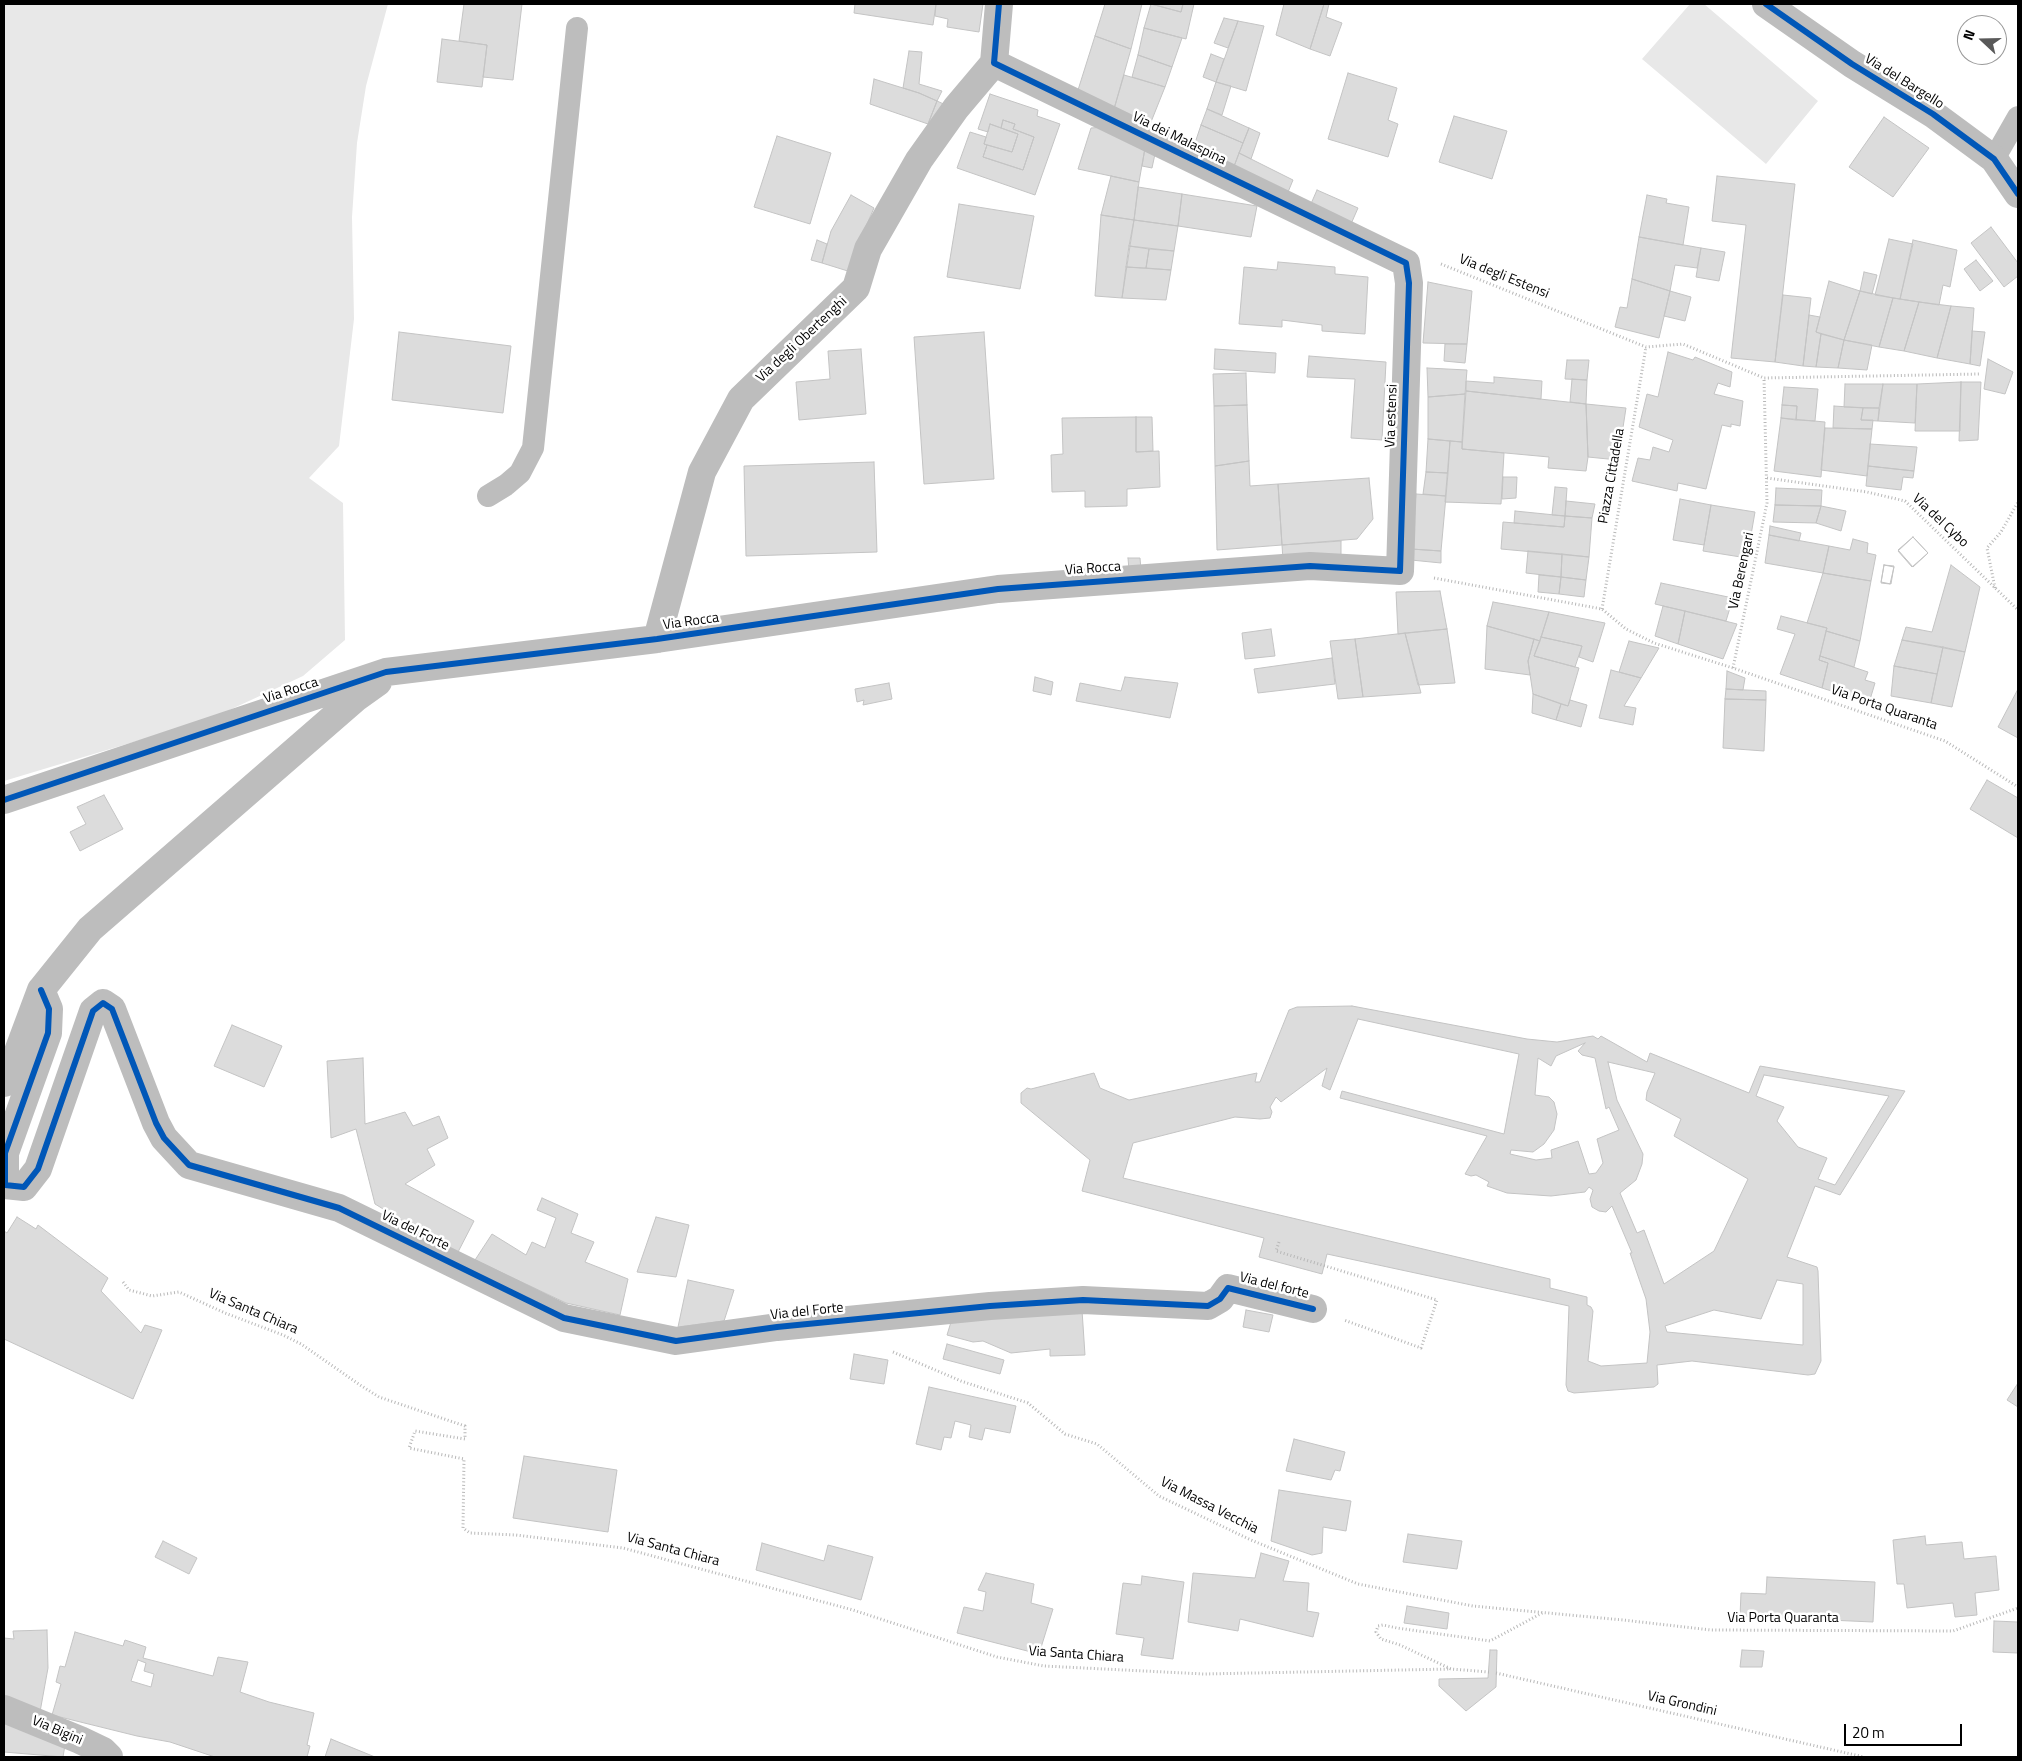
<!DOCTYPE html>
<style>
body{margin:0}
#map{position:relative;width:2022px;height:1761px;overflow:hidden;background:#fff;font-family:"Titillium Web",sans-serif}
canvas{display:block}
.frame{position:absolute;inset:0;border:5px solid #000;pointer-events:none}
.north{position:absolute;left:1957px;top:15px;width:50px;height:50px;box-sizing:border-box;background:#fff;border:1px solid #999;border-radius:50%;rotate:291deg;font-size:14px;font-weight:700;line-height:20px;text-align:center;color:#000}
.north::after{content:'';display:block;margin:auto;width:18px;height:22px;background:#595959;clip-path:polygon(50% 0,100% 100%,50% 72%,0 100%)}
.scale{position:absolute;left:1844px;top:1724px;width:118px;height:22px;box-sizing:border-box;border:2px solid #000;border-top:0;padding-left:6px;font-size:15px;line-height:18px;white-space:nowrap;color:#000;-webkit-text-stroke:4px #fff;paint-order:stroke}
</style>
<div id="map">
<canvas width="2022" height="1761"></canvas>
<div class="frame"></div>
<div class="north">N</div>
<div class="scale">20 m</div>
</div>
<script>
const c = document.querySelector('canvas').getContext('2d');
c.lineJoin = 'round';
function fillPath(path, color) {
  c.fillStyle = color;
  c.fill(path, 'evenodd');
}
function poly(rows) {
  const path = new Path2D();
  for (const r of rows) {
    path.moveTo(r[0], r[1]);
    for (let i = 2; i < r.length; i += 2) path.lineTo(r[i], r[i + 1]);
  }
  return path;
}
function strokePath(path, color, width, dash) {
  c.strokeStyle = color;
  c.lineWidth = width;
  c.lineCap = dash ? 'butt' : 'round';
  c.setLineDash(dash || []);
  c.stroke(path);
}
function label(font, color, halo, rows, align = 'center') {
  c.font = font + ' "Titillium Web",sans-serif';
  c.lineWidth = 5;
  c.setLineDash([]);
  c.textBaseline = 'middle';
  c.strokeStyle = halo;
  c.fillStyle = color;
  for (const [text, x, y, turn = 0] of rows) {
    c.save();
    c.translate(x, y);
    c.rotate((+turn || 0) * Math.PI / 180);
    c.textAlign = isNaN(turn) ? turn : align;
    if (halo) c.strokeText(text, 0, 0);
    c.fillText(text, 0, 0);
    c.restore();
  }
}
const green = poly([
 [4,4,388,4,366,86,357,143,352,217,354,319,339,446,309,478,343,503,345,640,303,676,210,719,4,781],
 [1690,4,1704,4,1818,101,1766,164,1642,59]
]);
const building = poly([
 [464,4,522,4,513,80,483,77,487,45,459,41,464,4],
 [855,4,936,4,933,25,854,13,855,4],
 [936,4,983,4,979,32,947,27,948,19,935,16,936,4],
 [1105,4,1142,4,1131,49,1095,36,1105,4],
 [1151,4,1181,12,1183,4,1194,4,1186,39,1144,28,1151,4],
 [1151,4,1183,4,1181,12,1151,4],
 [1284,4,1324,4,1310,49,1276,35,1284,4],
 [1324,4,1329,4,1326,17,1342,23,1330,56,1310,49,1324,4],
 [1224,18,1238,21,1228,48,1214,43,1224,18],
 [1238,21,1264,26,1246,91,1216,82,1238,21],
 [1144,28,1182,38,1172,67,1138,55,1144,28],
 [1095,36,1131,49,1114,109,1078,90,1095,36],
 [442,39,487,45,482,87,437,82,442,39],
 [909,51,922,52,919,84,942,91,937,101,919,93,903,88,909,51],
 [1211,54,1224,59,1216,82,1203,77,1211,54],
 [1138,55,1172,67,1165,87,1132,77,1138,55],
 [1348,73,1397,88,1388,120,1398,124,1388,157,1328,139,1348,73],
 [1124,75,1165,87,1149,127,1114,109,1124,75],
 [874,79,919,93,937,101,928,124,870,104,874,79],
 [1216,82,1231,86,1222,115,1207,109,1216,82],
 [990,94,1038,110,1037,116,1060,124,1035,195,957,168,970,132,986,137,984,144,987,145,983,157,1023,170,1034,137,1013,129,1015,124,1003,120,1001,128,990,124,988,132,978,129,990,94],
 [937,101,948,106,933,126,928,124,937,101],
 [1207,109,1249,128,1243,143,1201,125,1207,109],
 [1454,116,1507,131,1492,179,1439,162,1454,116],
 [1884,117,1929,148,1893,197,1849,167,1884,117],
 [1003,120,1015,124,1013,129,1034,137,1023,170,983,157,987,145,1012,152,1018,134,1001,128,1003,120],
 [990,124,1018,134,1012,152,984,144,990,124],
 [1201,125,1243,143,1233,169,1193,149,1201,125],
 [1105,127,1145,148,1139,182,1078,169,1091,128,1105,127],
 [1249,128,1260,133,1251,159,1239,153,1249,128],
 [777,136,831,153,810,224,754,207,777,136],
 [1145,148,1155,154,1152,168,1142,166,1145,148],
 [1239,153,1293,180,1286,197,1233,169,1239,153],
 [1111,176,1139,182,1134,220,1101,215,1111,176],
 [1717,176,1795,184,1775,362,1731,358,1746,225,1712,221,1717,176],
 [1138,187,1182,194,1178,226,1134,220,1138,187],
 [1317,190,1358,208,1351,224,1310,206,1317,190],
 [1182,194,1257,206,1251,237,1178,226,1182,194],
 [851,195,874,208,860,240,851,272,822,263,831,231,851,195],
 [1647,195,1667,199,1666,203,1689,207,1683,245,1639,237,1647,195],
 [959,204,1034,216,1020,289,947,277,959,204],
 [1101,215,1134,220,1122,298,1095,296,1101,215],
 [1134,220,1178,226,1174,251,1129,246,1134,220],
 [1991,227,2018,263,2018,276,2004,287,1971,243,1991,227],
 [1639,237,1701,248,1697,268,1675,265,1670,291,1632,279,1639,237],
 [1889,239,1913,244,1900,299,1875,295,1889,239],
 [817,240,827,244,822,263,811,260,817,240],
 [1913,240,1957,250,1950,287,1943,285,1939,305,1900,299,1913,240],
 [1129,246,1149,249,1146,268,1126,267,1129,246],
 [1701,248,1725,252,1719,281,1696,277,1701,248],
 [1149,249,1174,251,1171,270,1146,268,1149,249],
 [1976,260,1993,281,1980,291,1964,269,1976,260],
 [1278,262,1335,267,1335,274,1368,277,1365,334,1322,331,1322,325,1282,320,1282,327,1239,324,1244,267,1277,270,1278,262],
 [1126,267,1171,270,1166,300,1122,298,1126,267],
 [1864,272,1877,275,1872,294,1860,291,1864,272],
 [1632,279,1670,291,1659,338,1615,327,1620,307,1627,308,1632,279],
 [1829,281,1860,291,1844,340,1816,332,1829,281],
 [1428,282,1472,291,1467,344,1423,343,1428,282],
 [1670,291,1691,297,1685,321,1664,316,1670,291],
 [1860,291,1893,298,1879,347,1844,340,1860,291],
 [1783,295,1811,298,1803,366,1775,362,1783,295],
 [1893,298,1919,302,1904,351,1879,347,1893,298],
 [1919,302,1951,306,1937,358,1904,351,1919,302],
 [1951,306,1974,308,1970,364,1937,358,1951,306],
 [1809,315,1820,317,1816,332,1821,334,1816,367,1803,366,1809,315],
 [1972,331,1985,332,1980,366,1970,364,1972,331],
 [399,332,511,346,503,413,392,400,399,332],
 [984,332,994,479,924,484,914,337,984,332],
 [1821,334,1844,340,1838,368,1816,367,1821,334],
 [1844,340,1872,345,1867,370,1838,368,1844,340],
 [1445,344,1467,344,1465,363,1444,361,1445,344],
 [861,349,866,414,799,420,796,382,830,379,828,351,861,349],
 [1215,349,1276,353,1275,373,1214,369,1215,349],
 [1668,352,1693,360,1695,357,1732,372,1730,387,1718,383,1714,394,1743,401,1740,426,1731,424,1731,427,1722,425,1706,489,1678,483,1677,491,1632,481,1638,458,1650,460,1653,447,1669,452,1673,440,1639,427,1647,394,1658,397,1668,352],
 [1309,356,1386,362,1382,440,1351,438,1355,379,1307,377,1309,356],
 [1988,359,2013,372,2005,394,1984,389,1988,359],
 [1567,360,1589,360,1587,380,1565,379,1567,360],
 [1427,368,1467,370,1465,394,1428,397,1427,368],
 [1246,373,1247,405,1214,406,1213,374,1246,373],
 [1494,377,1542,381,1541,399,1466,391,1466,381,1494,383,1494,377],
 [1572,379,1587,380,1586,404,1570,402,1572,379],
 [1961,382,1960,431,1915,431,1917,384,1961,382],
 [1961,382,1981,382,1978,440,1959,441,1961,382],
 [1845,384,1883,384,1879,408,1844,407,1845,384],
 [1883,384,1917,384,1915,423,1878,421,1883,384],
 [1784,387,1818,389,1815,421,1796,420,1797,406,1782,405,1784,387],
 [1466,391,1586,404,1588,457,1586,471,1548,468,1549,457,1462,449,1466,391],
 [1465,394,1462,442,1428,439,1428,397,1465,394],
 [1586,404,1626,408,1618,460,1588,457,1586,404],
 [1247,405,1249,461,1215,466,1214,406,1247,405],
 [1782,405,1797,406,1796,420,1781,418,1782,405],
 [1834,406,1863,408,1861,420,1873,420,1872,429,1833,428,1834,406],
 [1863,408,1879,408,1878,421,1861,420,1863,408],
 [1136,417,1136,452,1159,451,1160,487,1127,489,1127,506,1085,507,1085,491,1052,492,1051,455,1063,454,1062,418,1136,417],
 [1136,417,1152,417,1153,451,1136,452,1136,417],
 [1781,418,1825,422,1821,477,1774,471,1781,418],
 [1825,428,1872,429,1867,476,1821,470,1825,428],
 [1428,439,1450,441,1448,473,1426,472,1428,439],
 [1450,441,1462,442,1462,449,1504,453,1501,504,1445,502,1450,441],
 [1870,444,1917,447,1914,471,1868,466,1870,444],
 [1249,461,1250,486,1278,484,1282,545,1217,550,1215,466,1249,461],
 [874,462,877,552,746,556,744,466,874,462],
 [1868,466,1914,471,1913,478,1903,477,1901,490,1866,486,1868,466],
 [1426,472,1448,473,1446,496,1423,494,1426,472],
 [1503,477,1517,477,1516,498,1502,499,1503,477],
 [1369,478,1373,519,1357,539,1282,545,1278,484,1369,478],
 [1555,487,1567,488,1565,516,1552,515,1555,487],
 [1776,488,1822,490,1821,506,1775,505,1776,488],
 [1416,494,1446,496,1441,551,1411,549,1416,494],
 [1680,499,1711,505,1704,545,1673,540,1680,499],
 [1566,501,1595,504,1592,518,1565,516,1566,501],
 [1711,505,1755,512,1747,558,1703,551,1711,505],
 [1775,505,1821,506,1816,523,1773,522,1775,505],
 [1821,506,1846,511,1841,531,1816,523,1821,506],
 [1515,511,1565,516,1564,527,1514,523,1515,511],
 [1565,516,1592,518,1589,557,1501,549,1503,522,1564,527,1565,516],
 [1770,526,1801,533,1799,541,1769,535,1770,526],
 [1769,535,1829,546,1823,573,1765,563,1769,535],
 [1913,537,1928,553,1913,567,1898,550,1913,537],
 [1913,537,1928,553,1912,567,1898,551,1913,537],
 [1853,539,1868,543,1867,553,1876,555,1871,581,1823,573,1829,546,1850,550,1853,539],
 [1341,541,1341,555,1283,560,1282,545,1341,541],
 [1411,549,1441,551,1441,563,1411,560,1411,549],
 [1528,551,1562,554,1561,577,1526,573,1528,551],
 [1562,554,1589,557,1586,580,1561,577,1562,554],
 [1128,558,1140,558,1141,570,1129,570,1128,558],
 [1884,565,1894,567,1890,584,1881,583,1884,565],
 [1884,565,1894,566,1891,584,1881,582,1884,565],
 [1951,565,1980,587,1965,652,1902,640,1906,627,1932,632,1951,565],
 [1823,573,1871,581,1860,641,1826,631,1827,628,1807,623,1823,573],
 [1539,575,1561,577,1559,594,1538,592,1539,575],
 [1561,577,1586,580,1584,597,1559,594,1561,577],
 [1661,583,1733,598,1726,621,1655,604,1661,583],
 [1440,591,1447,629,1398,634,1396,592,1440,591],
 [1493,602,1549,612,1540,641,1487,626,1493,602],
 [1663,606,1685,611,1678,644,1655,636,1663,606],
 [1685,611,1737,624,1723,659,1678,644,1685,611],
 [1549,612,1605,623,1593,662,1579,657,1582,646,1541,637,1549,612],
 [1781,616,1827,628,1819,660,1828,663,1822,688,1780,674,1795,634,1777,629,1781,616],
 [1487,626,1534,639,1528,661,1530,675,1485,669,1487,626],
 [1271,629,1275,656,1245,659,1242,633,1271,629],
 [1447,629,1455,683,1418,685,1405,633,1447,629],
 [1826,631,1860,641,1854,667,1820,656,1826,631],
 [1405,633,1421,693,1363,697,1355,639,1405,633],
 [1541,637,1582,646,1575,667,1534,656,1541,637],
 [1355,639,1363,697,1338,699,1330,641,1355,639],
 [1534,639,1540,641,1534,656,1579,668,1568,706,1533,694,1528,661,1534,639],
 [1902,640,1943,647,1937,674,1894,666,1902,640],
 [1629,641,1659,648,1641,678,1619,672,1629,641],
 [1943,647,1965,652,1952,707,1931,703,1943,647],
 [1820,656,1868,672,1865,680,1875,683,1869,703,1822,688,1828,663,1819,660,1820,656],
 [1332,658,1335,684,1258,693,1254,669,1332,658],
 [1894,666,1937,674,1931,703,1891,696,1894,666],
 [1611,670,1641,678,1624,706,1636,708,1633,725,1599,718,1611,670],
 [1727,671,1745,678,1743,690,1726,689,1727,671],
 [1035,677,1053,682,1051,695,1033,691,1035,677],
 [1125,677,1178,683,1170,718,1076,701,1080,683,1121,691,1125,677],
 [889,683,892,699,863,705,864,700,857,702,855,689,889,683],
 [1726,689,1766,691,1766,700,1725,699,1726,689],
 [2018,689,2018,738,1998,727,2018,689],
 [1533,694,1561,704,1556,720,1532,713,1533,694],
 [1725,699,1766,700,1764,751,1723,748,1725,699],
 [1570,700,1587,705,1581,727,1556,720,1561,704,1568,706,1570,700],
 [1987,780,2018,798,2018,838,1970,809,1987,780],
 [104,795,123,829,80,851,70,832,86,824,77,807,104,795],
 [1352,1006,1527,1039,1557,1042,1593,1036,1598,1039,1601,1036,1647,1062,1650,1053,1749,1093,1760,1066,1905,1091,1840,1195,1815,1186,1787,1257,1817,1267,1818,1271,1821,1361,1815,1374,1808,1375,1692,1361,1657,1365,1658,1384,1654,1387,1574,1393,1568,1391,1566,1385,1569,1306,1327,1254,1322,1274,1259,1257,1264,1238,1082,1191,1090,1160,1021,1103,1021,1093,1027,1088,1031,1089,1094,1073,1100,1088,1129,1100,1257,1073,1255,1082,1260,1082,1289,1010,1297,1007,1352,1006],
 [1358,1019,1519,1054,1504,1134,1342,1091,1340,1098,1487,1136,1465,1174,1471,1176,1476,1175,1489,1182,1487,1186,1507,1193,1551,1196,1585,1192,1589,1187,1593,1190,1590,1199,1592,1207,1599,1211,1606,1212,1612,1206,1632,1253,1630,1253,1646,1299,1650,1332,1647,1363,1601,1366,1588,1361,1593,1311,1591,1307,1587,1305,1587,1297,1550,1288,1550,1279,1123,1178,1133,1143,1235,1117,1260,1119,1270,1118,1272,1112,1270,1107,1276,1097,1281,1102,1327,1068,1322,1086,1330,1090,1358,1019],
 [1585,1043,1578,1051,1582,1055,1595,1058,1606,1109,1609,1107,1619,1130,1597,1139,1603,1163,1596,1173,1589,1174,1578,1141,1551,1150,1552,1158,1536,1160,1510,1154,1511,1150,1533,1152,1544,1144,1554,1130,1557,1114,1554,1102,1549,1097,1535,1095,1538,1058,1551,1066,1556,1056,1585,1043],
 [1608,1062,1655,1073,1647,1092,1646,1100,1681,1119,1674,1136,1748,1179,1714,1251,1664,1284,1644,1230,1637,1233,1620,1193,1636,1180,1642,1164,1643,1154,1617,1100,1608,1062],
 [1764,1075,1889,1096,1835,1185,1818,1179,1827,1158,1798,1147,1777,1121,1784,1107,1756,1096,1764,1075],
 [1777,1280,1803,1284,1803,1345,1667,1332,1665,1326,1714,1310,1761,1319,1777,1280],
 [232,1025,282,1046,264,1087,214,1066,232,1025],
 [363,1058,365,1124,405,1112,413,1126,439,1116,448,1138,427,1149,435,1165,405,1184,474,1221,457,1254,375,1204,356,1129,331,1138,327,1061,363,1058],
 [542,1198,578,1214,571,1233,594,1242,585,1262,628,1279,620,1315,566,1303,475,1260,492,1234,526,1255,532,1242,545,1248,556,1218,537,1210,542,1198],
 [17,1217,36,1229,38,1225,108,1278,101,1291,141,1333,145,1325,162,1330,133,1399,4,1339,4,1231,7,1233,17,1217],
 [656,1217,689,1225,676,1277,637,1272,656,1217],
 [688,1280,734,1290,724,1321,678,1327,688,1280],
 [1082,1310,1085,1355,1050,1356,1050,1349,1011,1353,983,1341,973,1342,947,1335,951,1322,1082,1310],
 [1246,1310,1273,1315,1269,1332,1243,1327,1246,1310],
 [947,1344,1004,1360,1000,1374,943,1359,947,1344],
 [854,1354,888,1360,884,1384,850,1379,854,1354],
 [2018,1383,2018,1407,2007,1400,2018,1383],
 [929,1387,1016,1406,1010,1433,985,1428,982,1440,969,1437,971,1425,955,1421,951,1438,944,1437,941,1450,916,1444,929,1387],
 [1294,1439,1345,1452,1340,1471,1335,1470,1331,1480,1286,1471,1294,1439],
 [524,1456,617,1470,608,1532,513,1518,524,1456],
 [1279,1490,1351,1501,1346,1531,1323,1527,1322,1553,1312,1555,1271,1541,1279,1490],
 [1408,1534,1462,1541,1457,1569,1403,1562,1408,1534],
 [1925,1536,1926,1545,1962,1542,1964,1559,1996,1556,1999,1590,1975,1593,1977,1615,1955,1617,1953,1603,1907,1608,1904,1584,1897,1584,1893,1540,1925,1536],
 [163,1541,197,1558,189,1574,155,1557,163,1541],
 [762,1543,824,1561,828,1545,873,1557,861,1600,756,1570,762,1543],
 [1261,1553,1289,1561,1283,1581,1309,1583,1307,1611,1319,1613,1313,1637,1240,1619,1238,1631,1188,1622,1193,1573,1255,1578,1261,1553],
 [986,1573,1034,1584,1031,1603,1053,1609,1039,1654,957,1633,964,1607,983,1611,986,1592,978,1590,986,1573],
 [1142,1576,1184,1582,1173,1659,1141,1655,1144,1638,1116,1634,1123,1583,1141,1585,1142,1576],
 [1767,1577,1875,1582,1873,1622,1740,1616,1741,1593,1766,1594,1767,1577],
 [1407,1606,1449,1613,1447,1629,1404,1623,1407,1606],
 [1994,1621,2018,1622,2018,1653,1993,1652,1994,1621],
 [47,1630,48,1668,40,1712,4,1698,4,1638,14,1639,13,1631,47,1630],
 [75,1632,123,1646,125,1640,146,1647,143,1658,213,1676,218,1657,248,1662,240,1692,269,1702,314,1713,307,1745,310,1746,307,1757,215,1757,170,1742,137,1736,52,1715,61,1684,56,1682,60,1666,65,1667,75,1632],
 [138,1660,146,1663,144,1671,154,1674,151,1687,131,1681,138,1660],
 [1490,1650,1497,1650,1496,1687,1466,1711,1439,1686,1439,1679,1488,1678,1490,1650],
 [1742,1650,1764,1651,1762,1667,1740,1667,1742,1650],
 [4,1721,66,1739,63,1757,4,1752,4,1721],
 [331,1739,375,1757,325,1757,331,1739]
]);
const path = poly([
 [1441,264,1646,347,1683,344,1764,378,1980,374],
 [1767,478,1867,492,1905,501,2018,610],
 [1434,578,1602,609,1626,629,1654,643,1733,668,1945,741,2018,787],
 [1995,588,1987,548,2001,532,2018,502],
 [1602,609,1646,347],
 [1733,668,1767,503,1764,378],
 [1279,1242,1276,1251,1437,1300,1421,1348,1344,1320],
 [123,1282,129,1290,152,1296,179,1292,225,1313,283,1335,301,1344,360,1385,379,1397,465,1426,465,1439,415,1431,409,1448,464,1459,463,1528,470,1533,516,1535,623,1548,853,1610,997,1657,1044,1666,1204,1674,1451,1669],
 [893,1352,961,1381,1028,1403,1065,1434,1097,1444,1159,1496,1251,1540,1358,1584,1473,1606,1623,1620,1711,1630,1953,1631,2018,1608],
 [1489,1672,1451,1669,1400,1645,1381,1639,1376,1632,1378,1626,1383,1625,1397,1628,1490,1641,1544,1612],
 [1496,1673,1864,1757]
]);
const lane = poly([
 [1994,159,2018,117],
 [488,496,506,485,520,473,533,448,577,28]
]);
const street = poly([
 [1766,4,1852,64,1933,114,1994,159,2018,194],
 [994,63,999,4],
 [657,639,702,472,741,399,856,288,868,249,919,160,956,108,994,63],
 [4,800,386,672,657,639,998,589,1310,566,1400,571,1409,283,1406,263,994,63],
 [41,990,49,1009,48,1033,5,1153,5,1185,24,1187,38,1169,93,1011,103,1003,112,1009,156,1123,164,1138,189,1165,339,1208,564,1318,676,1341,777,1327,990,1306,1083,1300,1208,1306,1220,1299,1228,1288,1313,1309],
 [4,1083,13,1065,41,990,90,929,357,697,378,682],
 [4,1709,80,1740,103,1751,109,1757]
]);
const cycleway = poly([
 [1766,4,1852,64,1933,114,1994,159,2018,194],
 [4,800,386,672,657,639,998,589,1310,566,1400,571,1409,283,1406,263,994,63,999,4],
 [41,990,49,1009,48,1033,5,1153,5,1185,24,1187,38,1169,93,1011,103,1003,112,1009,156,1123,164,1138,189,1165,339,1208,564,1318,676,1341,777,1327,990,1306,1083,1300,1208,1306,1220,1299,1228,1288,1313,1309]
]);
const streetNames = [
 ["Via del Bargello",1904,82,32],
 ["Via dei Malaspina",1179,139,26],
 ["Via degli Estensi",1504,277,22],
 ["Via degli Obertenghi",802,340,-43],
 ["Via estensi",1392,416,-88],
 ["Piazza Cittadella",1612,476,-80],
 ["Via del Cybo",1940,521,43],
 ["Via Rocca",1093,569,-4],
 ["Via Berengari",1742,571,-78],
 ["Via Rocca",691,622,-8],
 ["Via Rocca",291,691,-18],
 ["Via Porta Quaranta",1884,708,19],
 ["Via del Forte",415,1231,26],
 ["Via del forte",1274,1286,14],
 ["Via Santa Chiara",253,1312,23],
 ["Via del Forte",807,1312,-6],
 ["Via Massa Vecchia",1209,1506,27],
 ["Via Santa Chiara",673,1550,15],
 ["Via Porta Quaranta",1783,1619],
 ["Via Santa Chiara",1076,1655,4],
 ["Via Grondini",1682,1704,13],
 ["Via Bigini",57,1731,23]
];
fillPath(green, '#e8e8e8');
fillPath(building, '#dcdcdc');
strokePath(building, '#c4c4c4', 1);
strokePath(path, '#b8b8b8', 3, [1, 2.5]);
strokePath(lane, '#bdbdbd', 22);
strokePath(street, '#bdbdbd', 28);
strokePath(cycleway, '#0057b8', 6);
label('14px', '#000', '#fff', streetNames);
</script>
